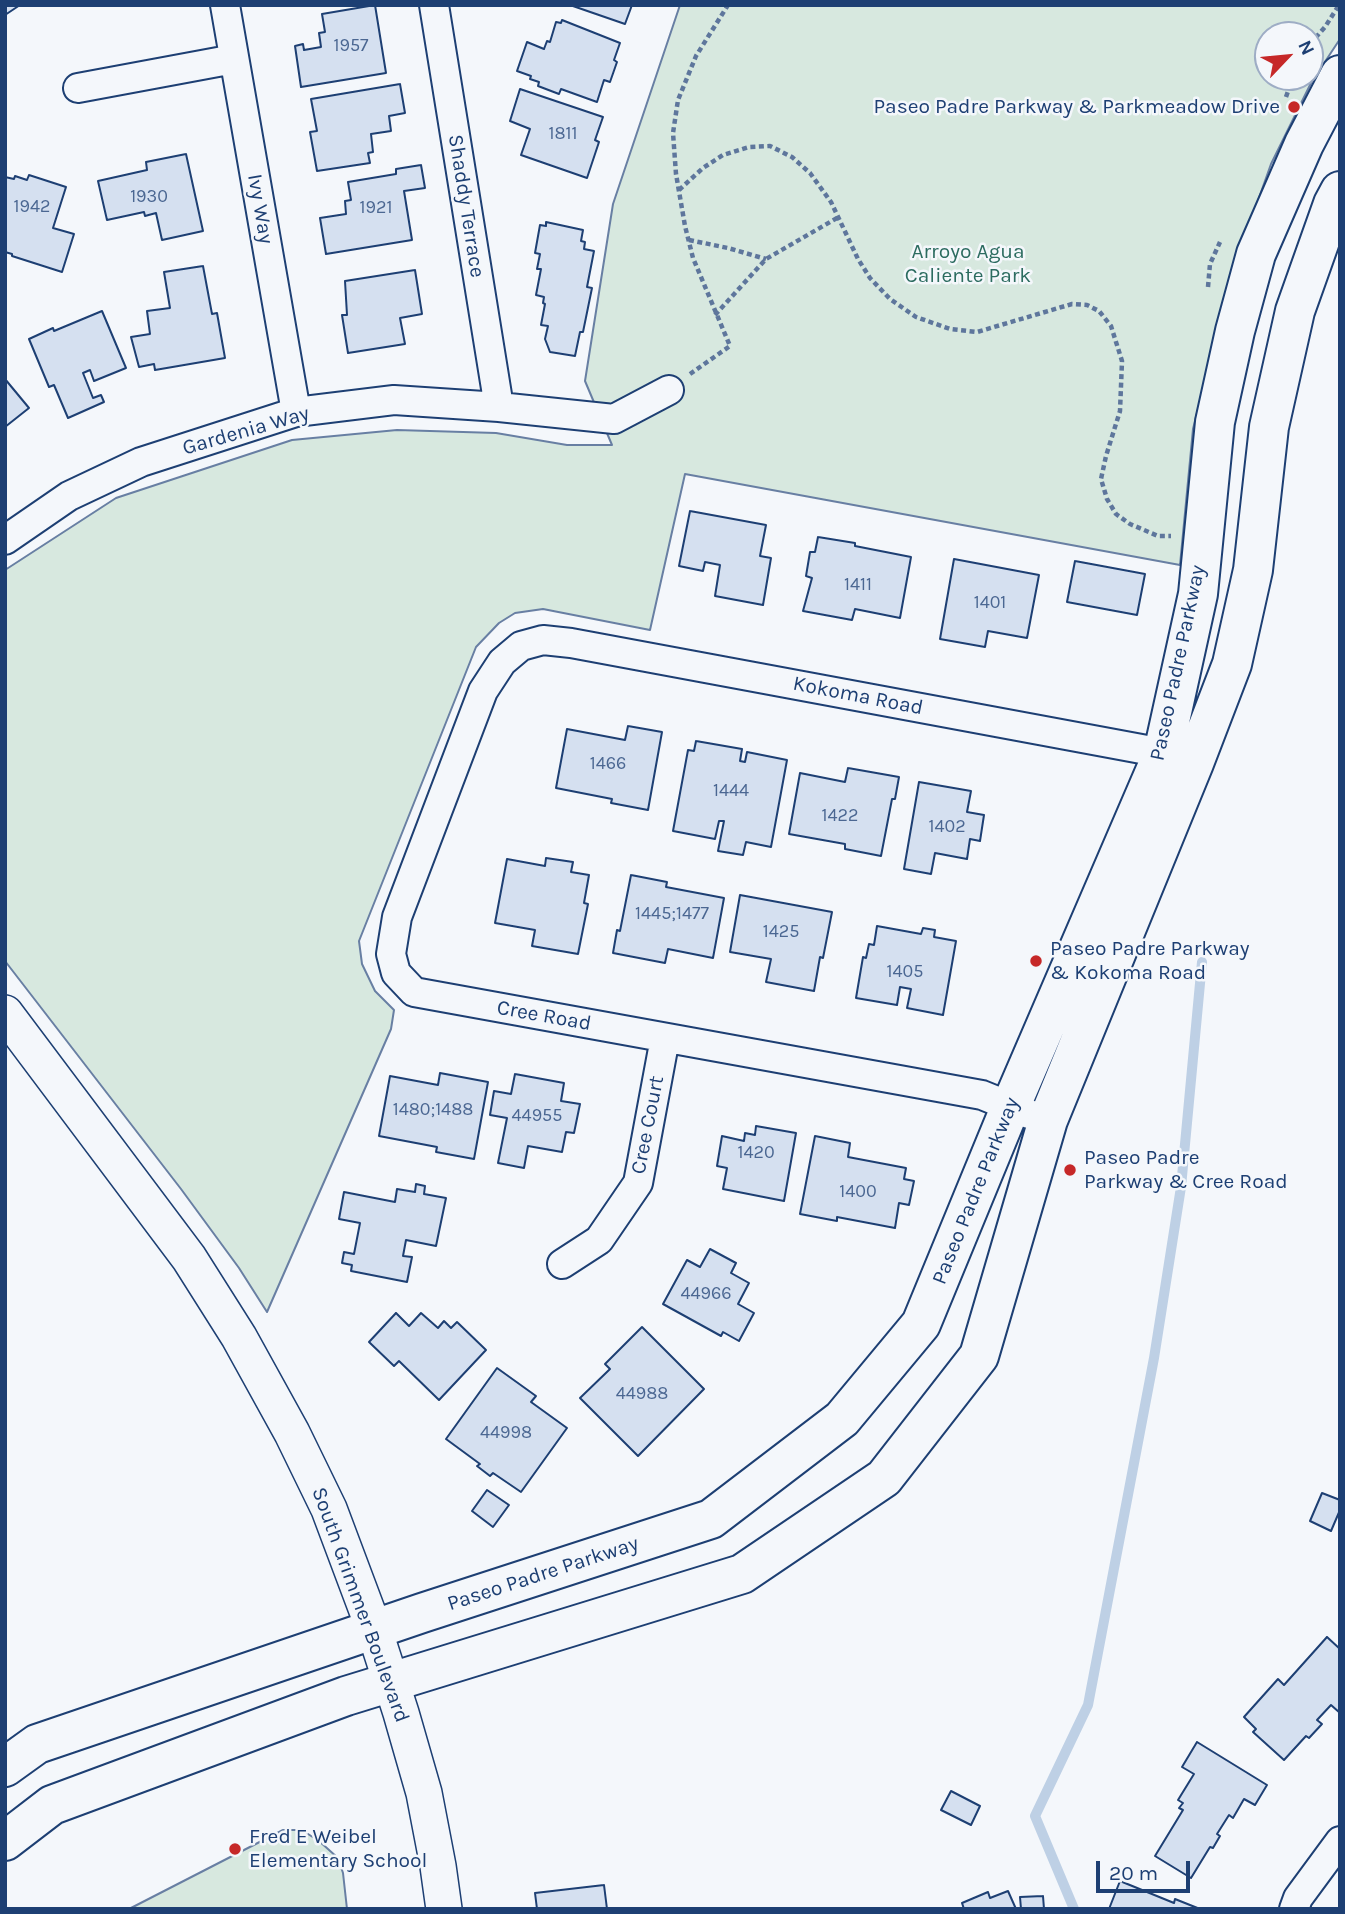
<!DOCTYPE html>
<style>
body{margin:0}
#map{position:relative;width:1345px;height:1914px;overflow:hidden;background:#f4f7fb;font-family:Karla,sans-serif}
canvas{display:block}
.frame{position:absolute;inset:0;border:7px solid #1d3f73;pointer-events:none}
.north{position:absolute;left:1254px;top:21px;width:70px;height:70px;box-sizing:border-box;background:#f4f7fb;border:2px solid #9eadc5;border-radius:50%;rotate:64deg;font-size:19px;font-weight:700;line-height:28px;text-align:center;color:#1d3f73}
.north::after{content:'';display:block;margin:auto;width:24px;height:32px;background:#c62828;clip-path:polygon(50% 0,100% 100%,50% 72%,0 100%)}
.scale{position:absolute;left:1096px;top:1861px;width:94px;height:32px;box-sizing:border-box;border:4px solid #1d3f73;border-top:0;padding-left:9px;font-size:21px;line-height:24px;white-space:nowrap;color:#1d3f73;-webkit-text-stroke:5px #f4f7fb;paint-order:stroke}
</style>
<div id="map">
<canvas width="1345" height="1914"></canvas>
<div class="frame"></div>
<div class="north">N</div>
<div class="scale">20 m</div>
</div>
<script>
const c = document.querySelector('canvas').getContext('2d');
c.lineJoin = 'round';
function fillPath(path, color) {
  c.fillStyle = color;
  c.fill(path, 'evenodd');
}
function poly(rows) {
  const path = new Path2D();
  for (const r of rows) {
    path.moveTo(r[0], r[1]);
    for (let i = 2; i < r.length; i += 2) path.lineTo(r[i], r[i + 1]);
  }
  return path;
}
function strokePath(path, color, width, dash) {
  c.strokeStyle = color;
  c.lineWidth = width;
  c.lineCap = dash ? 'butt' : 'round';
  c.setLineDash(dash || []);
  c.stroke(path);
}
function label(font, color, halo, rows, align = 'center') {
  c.font = font + ' Karla,sans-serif';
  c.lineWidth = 5;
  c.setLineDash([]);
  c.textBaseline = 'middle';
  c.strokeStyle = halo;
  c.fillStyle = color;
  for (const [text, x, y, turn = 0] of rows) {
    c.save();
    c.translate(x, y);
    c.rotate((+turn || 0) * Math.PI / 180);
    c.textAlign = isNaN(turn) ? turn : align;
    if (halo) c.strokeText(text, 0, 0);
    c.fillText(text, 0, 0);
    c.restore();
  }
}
const green = poly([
 [680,5,1340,5,1340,39,1311,83,1271,164,1232,274,1193,429,1180,565,685,474,650,630,543,609,515,613,499,623,476,647,359,941,362,964,375,991,394,1010,391,1029,267,1312,239,1268,181,1189,5,961,5,570,116,498,292,440,397,430,496,433,567,445,612,445,585,381,613,204,680,5],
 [1268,35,1310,35,1310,77,1268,77,1268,35],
 [283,1830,297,1830,308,1834,319,1841,338,1858,343,1873,347,1909,129,1909,283,1830]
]);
const stream = poly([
 [1074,1909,1035,1816,1088,1705,1154,1358,1181,1187,1202,962]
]);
const building = poly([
 [5,5,20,5,5,15,5,5],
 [375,5,386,73,301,87,295,46,303,44,304,50,321,47,319,33,325,32,322,14,375,5],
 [570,5,632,5,625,24,570,5],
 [562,20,620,43,614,60,617,62,610,82,604,80,597,102,561,89,559,94,538,86,539,82,530,79,531,76,517,71,527,42,544,49,547,41,550,42,556,22,561,23,562,20],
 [400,84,405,113,389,116,391,131,371,134,373,152,368,153,370,163,317,171,310,132,317,131,311,99,400,84],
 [520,89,603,117,595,140,599,142,587,178,521,155,530,129,510,121,520,89],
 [186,154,203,231,162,240,156,213,145,216,144,212,107,220,98,181,147,170,146,162,186,154],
 [421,165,425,188,404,191,412,240,326,254,320,218,346,214,345,201,351,200,348,182,396,174,396,169,421,165],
 [29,175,66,187,53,228,74,234,62,272,12,256,12,254,5,252,5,177,14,179,15,176,27,180,29,175],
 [546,222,583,230,581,241,585,242,584,249,594,251,587,287,592,288,583,332,580,332,575,356,550,352,545,339,548,326,541,325,545,304,543,303,544,297,536,295,541,269,537,269,540,254,535,253,540,225,546,226,546,222],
 [203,266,212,314,217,313,225,358,155,370,154,364,139,367,131,337,150,334,147,311,170,308,164,272,203,266],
 [415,270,422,314,400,318,405,344,348,353,342,315,347,315,345,281,415,270],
 [102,311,126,368,94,381,90,370,83,373,93,398,101,395,104,402,68,418,54,385,49,387,29,339,53,328,54,331,102,311],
 [5,379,29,408,5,427,5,379],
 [690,511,766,525,760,556,771,558,763,605,715,596,720,565,705,562,703,571,679,566,690,511],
 [818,537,855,543,855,546,911,557,900,618,855,609,852,620,803,611,812,578,806,576,810,552,815,552,818,537],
 [954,559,1039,575,1027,638,988,631,985,647,940,639,954,559],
 [1075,561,1145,574,1137,615,1067,602,1075,561],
 [628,726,662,732,648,810,611,803,612,799,556,788,567,729,625,740,628,726],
 [696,741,742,749,740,761,745,762,747,752,787,760,771,847,746,842,743,855,718,851,724,821,719,821,715,839,673,831,688,750,694,751,696,741],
 [848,768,899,777,895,799,892,799,881,856,845,849,845,844,789,834,800,773,845,782,848,768],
 [919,782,971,791,967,812,984,815,980,841,970,839,967,859,935,853,931,874,904,869,919,782],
 [546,858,573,862,571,872,589,875,584,903,588,904,578,954,532,946,535,930,495,923,507,859,545,866,546,858],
 [631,875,667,882,666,887,724,898,713,958,668,949,665,963,613,953,617,930,620,931,631,875],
 [740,895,832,912,823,958,820,957,814,991,766,982,771,959,730,952,740,895],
 [877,926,921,934,923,928,935,930,934,937,956,941,943,1015,907,1008,911,989,900,987,897,1005,856,998,863,957,866,958,869,944,874,945,877,926],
 [440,1073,488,1082,474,1159,436,1152,437,1147,379,1136,390,1076,438,1085,440,1073],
 [515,1074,564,1083,561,1101,580,1104,574,1133,566,1132,562,1152,528,1146,524,1168,498,1163,507,1118,490,1115,494,1091,511,1094,515,1074],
 [756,1126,796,1133,784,1201,723,1189,727,1168,717,1166,722,1136,744,1141,745,1133,755,1135,756,1126],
 [815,1136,850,1143,848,1157,906,1168,904,1179,914,1181,909,1205,899,1203,895,1228,837,1217,837,1221,800,1214,815,1136],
 [416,1184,425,1186,424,1194,446,1198,436,1246,406,1240,403,1256,412,1257,407,1282,351,1271,352,1265,342,1263,344,1252,354,1254,360,1223,339,1219,344,1192,395,1202,397,1189,415,1192,416,1184],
 [710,1249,736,1263,731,1273,749,1283,738,1304,754,1313,739,1341,723,1332,721,1336,663,1304,687,1260,700,1267,710,1249],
 [396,1313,409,1326,421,1313,438,1328,444,1321,451,1328,457,1322,486,1350,439,1400,399,1361,394,1366,369,1342,396,1313],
 [642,1327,704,1389,638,1456,580,1398,610,1369,605,1364,642,1327],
 [497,1368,536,1396,531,1402,567,1428,521,1492,493,1473,490,1476,477,1466,480,1464,446,1439,497,1368],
 [487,1490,509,1505,493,1527,472,1511,487,1490],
 [1322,1493,1340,1500,1340,1510,1331,1531,1310,1521,1322,1493],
 [1327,1637,1340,1649,1340,1713,1331,1705,1317,1720,1322,1724,1309,1738,1306,1736,1284,1760,1253,1732,1256,1729,1244,1717,1278,1679,1284,1685,1327,1637],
 [1197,1742,1267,1785,1255,1805,1244,1799,1233,1818,1229,1815,1217,1834,1220,1836,1213,1848,1210,1847,1191,1878,1155,1856,1183,1810,1179,1808,1183,1803,1178,1800,1194,1774,1182,1767,1197,1742],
 [951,1791,980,1806,971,1825,941,1810,951,1791],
 [1120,1881,1174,1903,1175,1899,1200,1909,1109,1909,1120,1881],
 [604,1885,607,1909,537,1909,535,1893,604,1885],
 [1008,1891,1016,1909,964,1909,962,1903,988,1892,990,1898,1008,1891],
 [1043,1896,1044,1909,1021,1909,1020,1897,1043,1896]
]);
const path = poly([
 [1310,44,1325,27,1339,5],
 [1286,97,1293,77],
 [679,190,703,168,723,155,749,147,770,146,792,157,810,173,831,202,858,259,870,278,890,299,916,317,950,329,977,332,1072,304,1087,305,1099,311,1111,326,1122,361,1120,411,1106,456,1101,479,1107,499,1116,514,1130,524,1158,536,1171,536],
 [689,240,728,248,766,259],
 [1208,287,1210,264,1220,242],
 [715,315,766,259,837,218],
 [690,374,730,346,693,258,685,226,676,174,673,133,678,100,696,56,728,5]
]);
const minor = poly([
 [225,5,296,412],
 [434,5,499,407],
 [78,88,234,59],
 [5,540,69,496,141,462,296,412,394,400,499,407,614,419,669,390],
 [1029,1114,982,1095,414,992,396,973,391,954,397,917,483,691,502,662,521,646,543,640,571,643,1163,753,1178,758],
 [562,1264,599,1240,638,1183,665,1038],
 [1294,1909,1298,1898,1340,1841]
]);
const tertiary = poly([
 [5,1013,189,1258,239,1337,292,1433,329,1509,374,1629,401,1713,424,1793,438,1866,444,1909]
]);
const secondary = poly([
 [5,1767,37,1744,422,1613,711,1519,842,1419,921,1324,1010,1108,1163,753,1198,594,1215,422,1235,331,1256,254,1304,144,1340,75],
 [5,1841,52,1805,346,1696,742,1574,884,1478,979,1356,1048,1120,1194,763,1232,664,1253,570,1269,427,1295,311,1333,204,1340,191]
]);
const markers = [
 [1294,107,7,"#c62828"],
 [1036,961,7,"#c62828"],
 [1070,1170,7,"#c62828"],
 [235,1849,7,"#c62828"]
];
const numberNames = [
 ["1957",351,46],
 ["1811",563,134],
 ["1930",149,197],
 ["1942",32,207],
 ["1921",376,208],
 ["1411",858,585],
 ["1401",990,603],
 ["1466",608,764],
 ["1444",731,791],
 ["1422",840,816],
 ["1402",947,827],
 ["1445;1477",672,914],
 ["1425",781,932],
 ["1405",905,972],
 ["1480;1488",433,1110],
 ["44955",537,1116],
 ["1420",756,1153],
 ["1400",858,1192],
 ["44966",706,1294],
 ["44988",642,1394],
 ["44998",506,1433]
];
const poiNames = [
 ["Paseo Padre Parkway & Parkmeadow Drive",1280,107,"right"],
 ["Paseo Padre Parkway",1050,949],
 ["& Kokoma Road",1050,973],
 ["Paseo Padre",1084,1158],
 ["Parkway & Cree Road",1084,1182],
 ["Fred E Weibel",249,1837],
 ["Elementary School",249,1861]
];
const streetNames = [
 ["Shaddy Terrace",466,206,81],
 ["Ivy Way",260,209,80],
 ["Gardenia Way",246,431,-16],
 ["Paseo Padre Parkway",1178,663,-78],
 ["Kokoma Road",858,696,11],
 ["Cree Road",544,1016,10],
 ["Cree Court",648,1125,-79],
 ["Paseo Padre Parkway",976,1191,-68],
 ["Paseo Padre Parkway",543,1574,-18],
 ["South Grimmer Boulevard",360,1605,70]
];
const parkNames = [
 ["Arroyo Agua",968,252],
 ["Caliente Park",968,276]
];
fillPath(green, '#d7e8df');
strokePath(green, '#687fa3', 2);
strokePath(stream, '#bed0e5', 10);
fillPath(building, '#d5e0f0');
strokePath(building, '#1d3f73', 2);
strokePath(minor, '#1d3f73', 32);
strokePath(tertiary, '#1d3f73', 38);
strokePath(secondary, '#1d3f73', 42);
strokePath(path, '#5e769c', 4.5, [5, 3.5]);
strokePath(minor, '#f4f7fb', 28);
strokePath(tertiary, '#f4f7fb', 35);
strokePath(secondary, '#f4f7fb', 38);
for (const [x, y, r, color] of markers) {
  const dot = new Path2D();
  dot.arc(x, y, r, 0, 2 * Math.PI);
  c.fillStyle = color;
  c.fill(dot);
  strokePath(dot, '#f4f7fb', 2.5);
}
label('18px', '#4b6792', null, numberNames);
label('21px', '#1d3f73', '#f4f7fb', poiNames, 'left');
label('21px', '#1d3f73', '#f4f7fb', streetNames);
label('21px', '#2c6c60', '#f4f7fb', parkNames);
</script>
